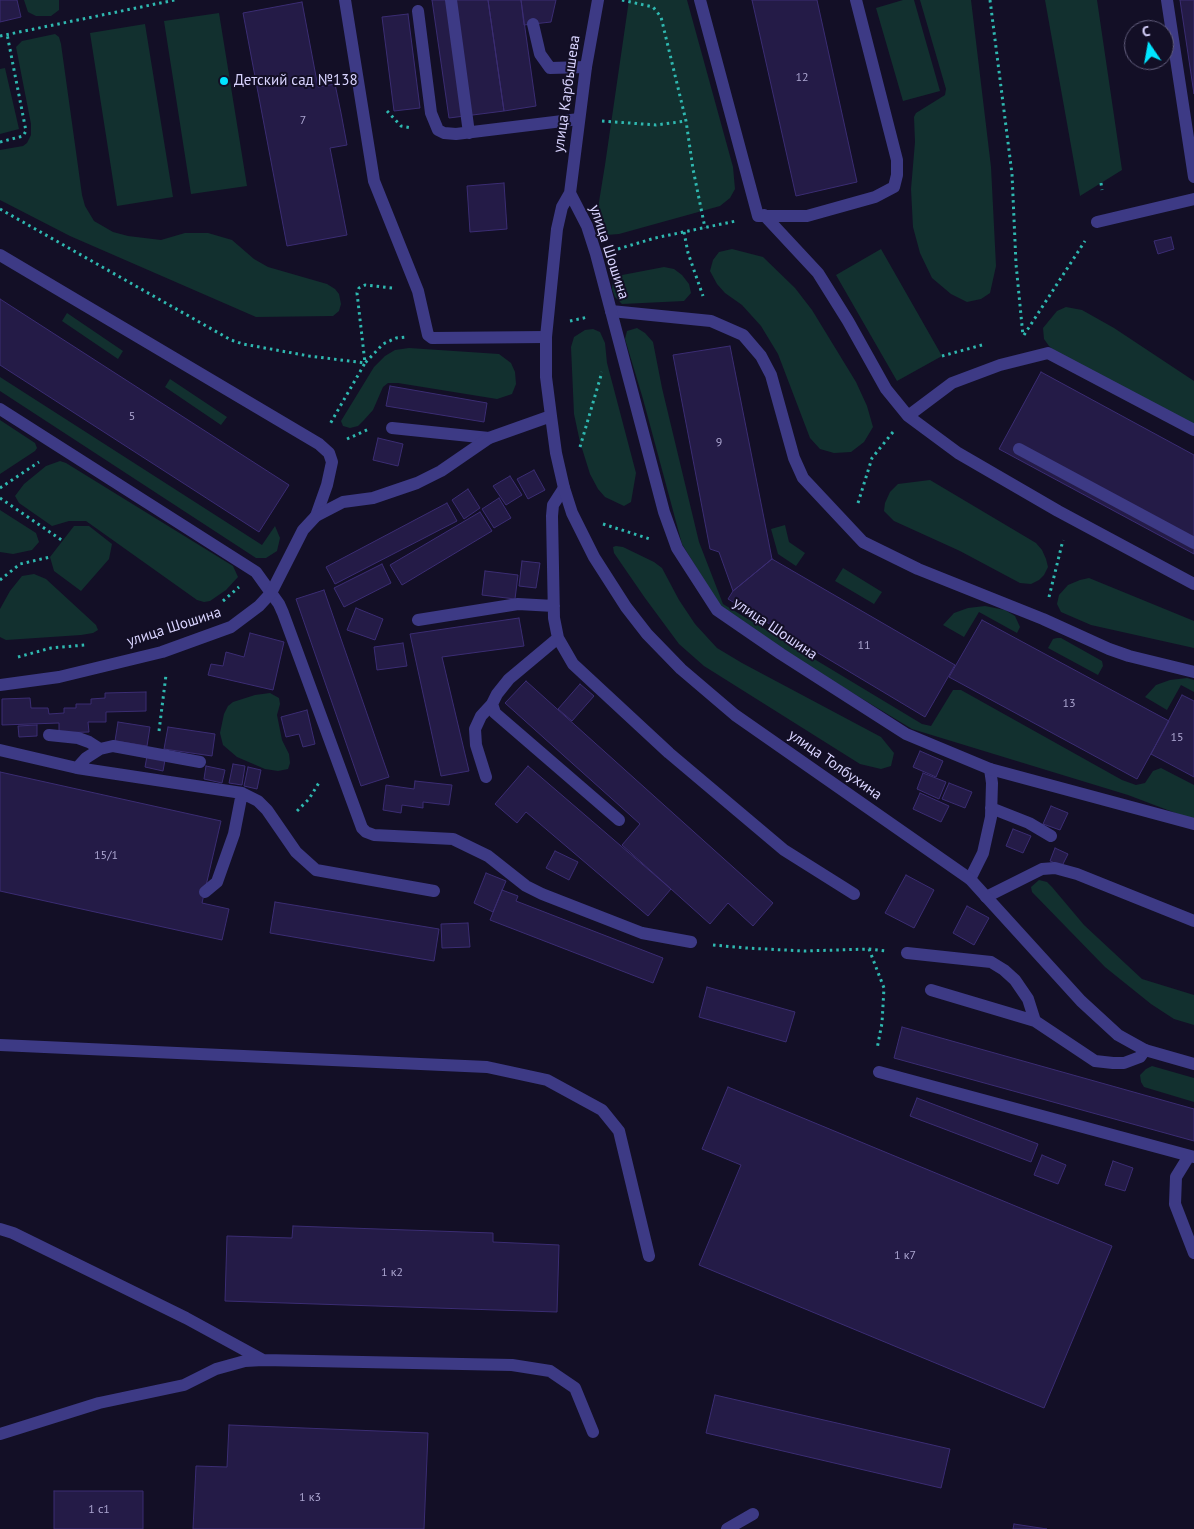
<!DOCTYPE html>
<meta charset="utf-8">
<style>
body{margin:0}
#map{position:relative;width:1194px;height:1529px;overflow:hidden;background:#130f26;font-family:"PT Sans",sans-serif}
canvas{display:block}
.north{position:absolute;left:1124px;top:20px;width:50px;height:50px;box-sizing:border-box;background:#130f26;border:1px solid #625e7d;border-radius:50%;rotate:348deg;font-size:14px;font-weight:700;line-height:20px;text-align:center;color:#d9d4ff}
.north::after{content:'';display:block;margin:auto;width:18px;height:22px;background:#00e5ff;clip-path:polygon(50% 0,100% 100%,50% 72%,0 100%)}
</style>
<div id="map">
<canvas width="1194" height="1529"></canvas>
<div class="north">С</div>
</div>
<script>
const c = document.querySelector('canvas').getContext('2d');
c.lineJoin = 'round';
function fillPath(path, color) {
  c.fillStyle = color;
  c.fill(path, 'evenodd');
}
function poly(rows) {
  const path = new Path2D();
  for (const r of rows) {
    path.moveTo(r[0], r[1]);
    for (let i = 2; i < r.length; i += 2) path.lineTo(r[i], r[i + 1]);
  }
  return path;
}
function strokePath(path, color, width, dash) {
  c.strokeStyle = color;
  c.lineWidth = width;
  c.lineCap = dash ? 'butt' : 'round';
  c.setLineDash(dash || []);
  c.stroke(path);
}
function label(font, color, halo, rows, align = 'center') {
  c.font = font + ' "PT Sans",sans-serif';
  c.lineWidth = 4;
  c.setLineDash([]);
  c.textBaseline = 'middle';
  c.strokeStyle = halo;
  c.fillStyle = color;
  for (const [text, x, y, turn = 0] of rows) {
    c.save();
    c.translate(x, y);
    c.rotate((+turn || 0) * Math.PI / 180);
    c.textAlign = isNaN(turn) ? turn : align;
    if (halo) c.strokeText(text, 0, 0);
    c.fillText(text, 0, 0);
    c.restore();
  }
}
const green = poly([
 [24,0,59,0,59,10,51,16,36,16,28,12],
 [629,0,687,0,733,167,735,189,730,198,720,206,619,234,606,235,600,226,598,208,605,165],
 [903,0,914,0,940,91,903,101,876,8],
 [920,0,971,0,991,167,996,266,990,293,981,299,967,302,951,294,932,278,920,253,913,227,911,189,915,142,914,117,916,113,945,95,946,89],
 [1045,0,1097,0,1122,170,1080,196],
 [219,13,247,186,191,194,164,21],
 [145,24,173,197,117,206,90,33],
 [55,34,59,37,61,44,82,195,85,206,94,221,113,232,128,236,161,240,185,233,208,233,232,240,254,259,268,267,327,284,335,289,339,294,341,304,339,311,333,316,256,317,70,236,0,200,0,150,23,146,27,143,31,135,31,124,16,47,22,41],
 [5,68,19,129,0,134,0,69],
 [732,249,763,257,795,288,812,310,856,382,867,406,873,427,864,442,851,452,834,453,820,449,810,438,778,354,761,326,742,305,725,293,717,284,710,271,713,260,719,252],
 [881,249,942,356,897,381,836,275],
 [664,267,674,269,682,275,689,284,691,293,684,301,622,304,615,297,612,289,613,281,617,276],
 [1066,307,1082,310,1114,328,1194,381,1194,426,1057,353,1049,346,1044,339,1043,328,1057,311],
 [67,313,123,351,118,359,62,321],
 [637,328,645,333,653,342,662,388,699,542,723,604,922,724,931,726,953,690,961,690,1122,780,1136,785,1145,783,1153,771,1161,768,1194,785,1194,820,1128,795,912,729,785,652,720,606,682,544,643,399,625,339,627,331],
 [593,329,600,332,605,343,607,363,636,473,631,502,624,506,605,497,598,489,590,474,580,442,574,414,571,347,574,337,585,330],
 [409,348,499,354,511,363,515,372,516,384,512,394,497,399,398,383,388,383,383,387,373,410,364,420,358,426,350,428,343,426,341,421,374,367,385,356,395,350],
 [0,377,262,545,275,526,280,538,277,551,266,558,256,558,0,391],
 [170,379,227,417,221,425,165,387],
 [0,420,35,443,37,448,35,451,0,474],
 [60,461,66,463,220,558,233,566,238,577,226,590,210,601,204,602,197,600,86,521,69,521,52,526,19,503,15,496,24,484,46,466],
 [930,480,1036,543,1042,550,1046,559,1048,567,1044,575,1039,580,1031,584,1020,583,960,551,894,521,884,511,885,503,890,492,898,484],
 [0,510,36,533,39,542,32,550,13,554,0,552],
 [785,525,789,542,805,553,796,566,778,554,771,529],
 [74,526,89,526,112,544,109,559,81,591,54,571,50,557],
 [616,546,623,547,654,562,662,568,679,600,695,624,717,648,742,663,881,737,894,753,891,766,881,769,860,764,704,666,679,644,645,598,614,553,613,547],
 [843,568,882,592,874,604,835,581],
 [34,574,46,579,96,625,98,630,93,633,81,635,6,640,0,637,0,609,10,591,22,576],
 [1089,578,1194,621,1194,648,1091,625,1061,612,1057,604,1059,595,1068,585,1080,580],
 [985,606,1005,610,1015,616,1020,627,1017,633,979,612,964,637,943,625,954,613,968,608],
 [1057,638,1061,638,1102,661,1103,666,1098,675,1048,648,1053,639],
 [1187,678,1194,680,1194,692,1181,685,1167,710,1145,697,1156,685,1170,680],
 [270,693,279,698,280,704,277,715,282,740,289,754,290,763,288,769,278,771,265,769,237,757,223,745,220,733,224,714,228,706,233,702,255,695],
 [1039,880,1047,882,1052,887,1084,925,1142,979,1194,995,1194,1025,1174,1019,1151,1004,1105,967,1032,892,1031,887],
 [1152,1066,1194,1078,1194,1102,1144,1087,1141,1082,1140,1075,1146,1069]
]);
const building = poly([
 [0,0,17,0,21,17,0,22,0,0],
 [432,0,488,0,504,111,449,118,432,0],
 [488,0,521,0,536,106,504,111,488,0],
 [521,0,556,0,551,22,524,25,521,0],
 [752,0,817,0,857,182,796,196,752,0],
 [1180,0,1194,0,1194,94,1180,0],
 [302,2,318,87,335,84,341,113,347,145,330,148,347,235,287,246,243,13,302,2],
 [408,14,420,108,394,111,382,17,408,14],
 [504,183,507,229,470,232,467,186,504,183],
 [1171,237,1174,249,1158,254,1154,241,1171,237],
 [0,299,289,485,259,532,0,365,0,299],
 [730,346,772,559,733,591,719,552,710,549,673,355,730,346],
 [1041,372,1194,455,1194,554,999,449,1041,372],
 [390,386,487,403,484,422,386,406,390,386],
 [378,438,403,444,398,466,373,460,378,438],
 [534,470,545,490,528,499,517,479,534,470],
 [510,476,522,495,506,505,493,486,510,476],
 [468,489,480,508,464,519,452,500,468,489],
 [499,498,511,518,494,528,482,509,499,498],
 [447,503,457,521,335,584,326,567,447,503],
 [480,512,492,531,402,585,390,565,480,512],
 [772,559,955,665,925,717,728,599,733,591,772,559],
 [522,561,540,563,536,588,519,586,522,561],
 [382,564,391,583,344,607,334,588,382,564],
 [485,571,518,575,515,599,482,595,485,571],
 [324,590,389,777,361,786,296,599,324,590],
 [356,608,383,619,375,640,347,630,356,608],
 [519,618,524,646,442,657,469,771,441,776,410,634,519,618],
 [982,620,1169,721,1137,779,949,677,982,620],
 [250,633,284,642,273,690,208,675,211,664,223,666,226,652,244,657,250,633],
 [403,643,407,666,377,670,374,647,403,643],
 [526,681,773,903,753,926,728,903,710,924,622,845,640,824,505,703,526,681],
 [580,684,594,696,572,721,558,709,580,684],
 [146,692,146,711,106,712,106,722,88,722,89,732,59,733,59,723,2,725,2,699,30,698,31,708,48,708,49,714,64,713,64,708,76,708,76,704,91,704,91,699,105,698,105,693,146,692],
 [1182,695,1194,701,1194,777,1151,754,1182,695],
 [307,710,315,744,303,747,299,734,286,737,281,717,307,710],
 [118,722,150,727,147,746,115,741,118,722],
 [37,725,37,736,19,737,18,726,37,725],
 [168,727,215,734,212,756,164,749,168,727],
 [920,751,943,761,936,777,913,767,920,751],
 [147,756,165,760,163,771,145,767,147,756],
 [233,764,245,766,242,785,229,783,233,764],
 [206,766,225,770,222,783,204,779,206,766],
 [528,766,671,889,648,916,526,812,517,823,495,804,528,766],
 [248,767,261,770,257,789,244,786,248,767],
 [0,772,221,821,202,903,229,909,222,940,0,891,0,772],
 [923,773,946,782,939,799,917,789,923,773],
 [415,781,452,785,449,805,423,802,423,808,402,805,401,813,383,810,386,785,414,789,415,781],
 [949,783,972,792,965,808,942,799,949,783],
 [920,793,949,806,941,822,913,809,920,793],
 [1051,806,1068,813,1060,830,1043,824,1051,806],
 [1013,829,1031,836,1023,853,1006,846,1013,829],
 [1055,848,1068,854,1062,866,1050,861,1055,848],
 [555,851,578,862,569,880,546,868,555,851],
 [486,873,506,881,493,912,474,903,486,873],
 [906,875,934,890,914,928,885,913,906,875],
 [502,890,518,896,516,901,663,958,653,983,490,920,502,890],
 [275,902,439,929,434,961,270,933,275,902],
 [967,906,989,918,974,945,953,933,967,906],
 [468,923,470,947,442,948,441,924,468,923],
 [707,987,795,1012,786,1042,699,1017,707,987],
 [902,1027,1194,1109,1194,1141,894,1058,902,1027],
 [728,1087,1112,1246,1044,1408,699,1265,741,1165,702,1149,728,1087],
 [917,1098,1038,1144,1031,1162,910,1116,917,1098],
 [1042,1155,1066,1165,1058,1184,1034,1175,1042,1155],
 [1113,1161,1133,1168,1125,1191,1105,1185,1113,1161],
 [293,1226,493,1233,493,1242,559,1245,557,1312,225,1301,227,1236,292,1238,293,1226],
 [715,1395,950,1449,941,1488,706,1433,715,1395],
 [229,1425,428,1433,424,1529,193,1529,196,1466,227,1467,229,1425],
 [54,1491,143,1491,143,1529,54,1529,54,1491],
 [1014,1524,1047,1529,1013,1529,1014,1524]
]);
const path = poly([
 [622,0,653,7,661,17,686,121,693,169,705,228],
 [990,0,1012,174,1016,264,1023,336],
 [0,36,175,0],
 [387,111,401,126,412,128],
 [602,121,656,125,686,121],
 [0,142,23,136,26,131,7,34],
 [1101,183,1102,190],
 [0,209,231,340,243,344,309,356,365,363,330,424],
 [684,232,688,253,703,296],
 [618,249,655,238,736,221],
 [392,288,365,285,359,288,357,293,365,363,383,344,396,338,406,337],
 [570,321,588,317],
 [1024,335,1085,241],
 [942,356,982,345],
 [347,439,369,429],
 [580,447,602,372],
 [0,488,39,462],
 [0,498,63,541],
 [858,503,872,458,893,432],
 [603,524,650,539],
 [0,580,20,564,50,557],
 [1049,597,1063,540],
 [223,601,239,587],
 [18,657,51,648,85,645],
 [159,731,166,675],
 [297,811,309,799,320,781],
 [713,945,746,948,804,951,869,949,886,951],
 [869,949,884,988,882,1023,877,1049]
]);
const lane = poly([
 [345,0,374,181,418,291,428,335,432,338,546,337],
 [451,0,469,133],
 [700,0,758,216,807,216,875,197,894,187,897,175,897,160,856,0],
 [1167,0,1194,177],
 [418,11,431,113,438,130,444,133,456,134,579,119],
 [533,24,540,54,550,68,586,67],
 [764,215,818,273,848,321,886,389,908,416,958,453,1058,511,1194,584],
 [1097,222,1194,199],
 [0,255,319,444,329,453,332,462,327,485,316,516],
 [611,311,711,321,743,335,761,356,771,375,794,458,803,478,863,542,918,569,1043,619,1109,649,1129,656,1194,672],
 [0,409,256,572,279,604,283,613,362,828,366,832,374,835,453,839,488,856,526,886,542,894,642,933,691,942],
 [908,416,952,383,1000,365,1048,353,1194,430],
 [392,428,489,438],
 [1019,449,1194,543],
 [564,488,553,505,552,516,554,618,558,638,573,664,669,753,784,850,854,894],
 [418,620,518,604,554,606],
 [558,638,509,679,497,694,492,704,495,713,619,820],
 [49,735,78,738,89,742,100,749],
 [0,750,77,768,242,793,234,834,217,882,205,892],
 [77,768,86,758,100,749,113,746,200,762],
 [486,777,476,745,475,729,481,716,492,704],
 [242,793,258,801,267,810,296,852,316,870,434,891],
 [991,808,1029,823,1051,836],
 [970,879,983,853,991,817,992,783,990,769],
 [986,897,1042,869,1055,868,1077,874,1194,921],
 [907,953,991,962,1004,970,1015,980,1028,999,1035,1021],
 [931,990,1035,1021,1095,1061,1113,1063,1124,1063,1140,1057,1145,1050],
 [0,1045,487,1067,547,1080,602,1110,619,1131,649,1256],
 [879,1072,1194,1157],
 [1189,1156,1176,1177,1175,1204,1194,1253],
 [0,1229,13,1233,186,1318,263,1360],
 [0,1434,99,1403,184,1385,216,1369,245,1361,263,1360,512,1365,550,1371,575,1388,593,1432],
 [727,1529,753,1514]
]);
const street = poly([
 [570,193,586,67,598,0],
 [551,416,556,453,564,488,572,513,594,557,626,607,647,634,681,669,735,715,970,879,1081,1001,1118,1035,1145,1050,1194,1064],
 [0,685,59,677,162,652,231,627,259,606,271,593,303,530,316,516,343,502,373,498,417,483,441,471,489,438,551,416,546,377,546,337,557,229,562,207,570,193,587,226,596,254,664,512,677,548,717,610,781,654,906,734,990,769,1194,824]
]);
const markers = [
 [224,81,5,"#00e5ff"]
];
const numberNames = [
 ["12",802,78],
 ["7",303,121],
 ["5",132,417],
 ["9",719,443],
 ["11",864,646],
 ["13",1069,704],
 ["15",1177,738],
 ["15/1",106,856],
 ["1 к7",905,1256],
 ["1 к2",392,1273],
 ["1 к3",310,1498],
 ["1 с1",99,1510]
];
const poiNames = [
 ["Детский сад №138",234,81]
];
const streetNames = [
 ["улица Карбышева",567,94,-82],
 ["улица Шошина",609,252,72],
 ["улица Шошина",174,627,-18],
 ["улица Шошина",775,629,34],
 ["улица Толбухина",835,765,35]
];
fillPath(green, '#12302f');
fillPath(building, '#241b47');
strokePath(building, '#3b2d73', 1);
strokePath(path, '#2fb8b0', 3, [2.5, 4]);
strokePath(lane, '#3d3a85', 12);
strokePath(street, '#3d3a85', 12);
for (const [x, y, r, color] of markers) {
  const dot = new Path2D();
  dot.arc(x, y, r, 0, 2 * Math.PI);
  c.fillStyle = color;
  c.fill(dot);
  strokePath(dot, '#130f26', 2);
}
label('12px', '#aca6d1', null, numberNames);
label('15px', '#d9d4ff', '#130f26', poiNames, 'left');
label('15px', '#d9d4ff', '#130f26', streetNames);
</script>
